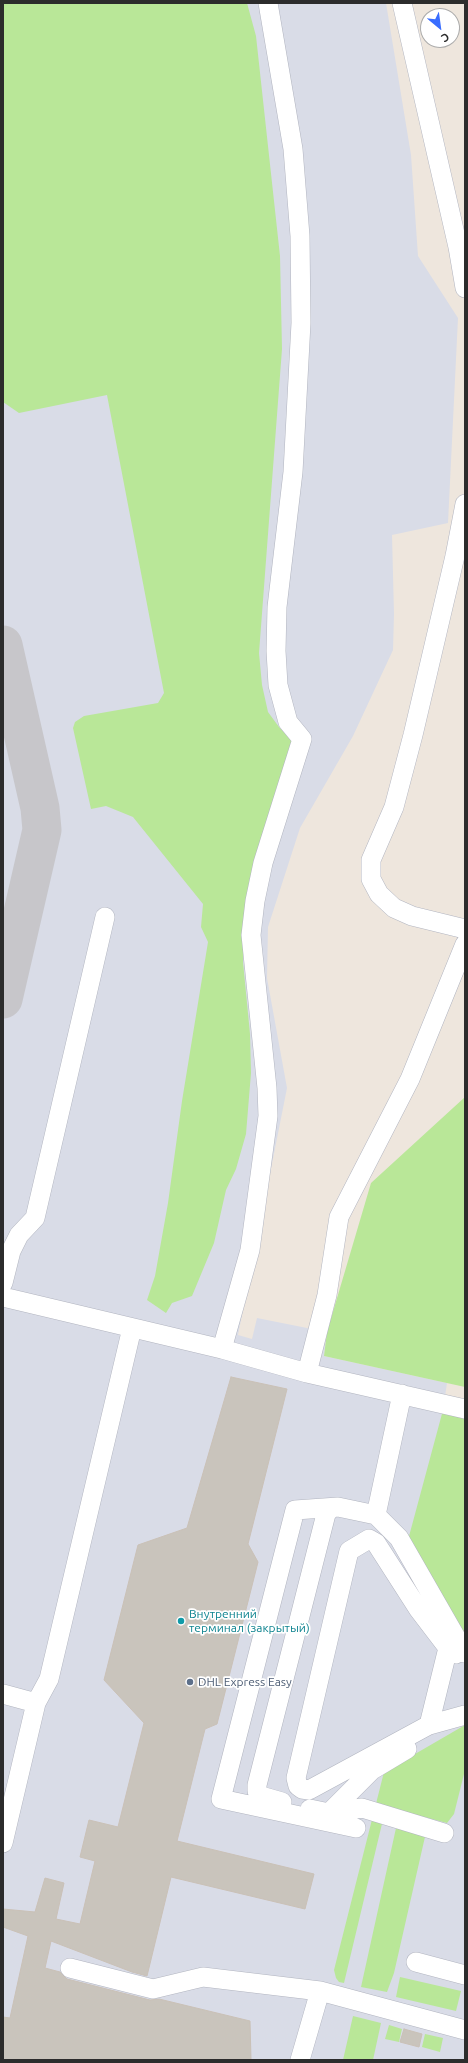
<!DOCTYPE html>
<meta charset="utf-8">
<style>
body{margin:0}
#map{position:relative;width:468px;height:2063px;overflow:hidden;background:#eee6dd;font-family:Ubuntu,sans-serif}
canvas{display:block}
.frame{position:absolute;inset:0;border:4px solid #2c2c2c;pointer-events:none}
.north{position:absolute;left:420px;top:8px;width:40px;height:40px;box-sizing:border-box;background:#fff;border:1px solid #ababab;border-radius:50%;rotate:151deg;font-size:11px;font-weight:700;line-height:16px;text-align:center;color:#2c2c2c}
.north::after{content:'';display:block;margin:auto;width:14px;height:18px;background:#396dff;clip-path:polygon(50% 0,100% 100%,50% 72%,0 100%)}
</style>
<div id="map">
<canvas width="468" height="2063"></canvas>
<div class="frame"></div>
<div class="north">С</div>
</div>
<script>
const c = document.querySelector('canvas').getContext('2d');
c.lineJoin = 'round';
function fillPath(path, color) {
  c.fillStyle = color;
  c.fill(path, 'evenodd');
}
function poly(rows) {
  const path = new Path2D();
  for (const r of rows) {
    path.moveTo(r[0], r[1]);
    for (let i = 2; i < r.length; i += 2) path.lineTo(r[i], r[i + 1]);
  }
  return path;
}
function strokePath(path, color, width, dash) {
  c.strokeStyle = color;
  c.lineWidth = width;
  c.lineCap = dash ? 'butt' : 'round';
  c.setLineDash(dash || []);
  c.stroke(path);
}
function label(font, color, halo, rows, align = 'center') {
  c.font = font + ' Ubuntu,sans-serif';
  c.lineWidth = 3.5;
  c.setLineDash([]);
  c.textBaseline = 'middle';
  c.strokeStyle = halo;
  c.fillStyle = color;
  for (const [text, x, y, turn = 0] of rows) {
    c.save();
    c.translate(x, y);
    c.rotate((+turn || 0) * Math.PI / 180);
    c.textAlign = isNaN(turn) ? turn : align;
    if (halo) c.strokeText(text, 0, 0);
    c.fillText(text, 0, 0);
    c.restore();
  }
}
const airport = poly([
 [3,3,386,3,411,155,418,256,458,318,448,523,392,535,394,614,393,650,353,736,300,828,268,927,267,978,287,1088,238,1335,252,1339,257,1318,327,1332,324,1356,447,1383,443,1410,465,1415,465,2060,3,2060]
]);
const green = poly([
 [3,3,247,3,256,36,280,256,282,349,259,653,262,685,268,712,279,727,293,742,245,911,243,962,250,1034,251,1073,246,1134,236,1169,226,1190,214,1243,192,1296,172,1303,166,1313,147,1300,155,1276,168,1203,182,1101,208,942,201,927,203,904,133,817,106,806,91,809,73,728,75,722,84,716,158,703,164,693,107,395,19,413,3,402],
 [465,1097,465,1387,324,1356,327,1332,371,1183],
 [443,1410,465,1415,465,1636,408,1540],
 [465,1725,465,1770,454,1814,447,1823,386,1807,344,1983,339,1982,336,1978,334,1970,384,1772],
 [398,1819,427,1828,394,1973,387,1992,361,1987],
 [400,1977,461,1991,456,2011,396,1997],
 [353,2016,381,2023,373,2060,343,2060],
 [389,2025,402,2029,399,2042,385,2039],
 [425,2034,443,2038,440,2052,422,2047]
]);
const taxiway = poly([
 [3,645,40,808,42,830,3,999]
]);
const building = poly([
 [231,1377,287,1389,248,1544,258,1562,217,1724,205,1729,177,1841,314,1874,305,1909,171,1877,147,1976,132,1972,51,1941,45,1968,60,1972,67,1979,150,2000,159,1999,250,2021,251,2060,3,2060,3,2017,10,2018,28,1936,3,1927,3,1909,35,1912,45,1878,64,1883,56,1919,80,1924,95,1861,80,1857,89,1820,118,1827,144,1723,104,1680,138,1545,187,1528,231,1377],
 [404,2029,422,2034,419,2047,400,2042,404,2029]
]);
const minor = poly([
 [402,3,458,247,465,288],
 [465,504,455,556,413,735,394,807,371,860,371,879,379,894,394,908,412,916,465,929],
 [3,1283,11,1251,19,1235,35,1218,105,917],
 [3,1297,222,1349,307,1373,465,1409],
 [222,1349,250,1250,268,1116,267,1088,251,935,255,901,263,863,302,739,288,722,278,685,276,651,277,607,293,472,301,323,300,236,293,149,268,3],
 [307,1373,327,1295,339,1217,410,1079,465,944],
 [376,1515,402,1394],
 [456,1654,448,1648,419,1610,376,1543,369,1539,349,1551,296,1778,298,1786,302,1789,309,1790,429,1725,465,1715],
 [3,1694,36,1703],
 [429,1725,448,1648],
 [282,1802,261,1796,257,1791,257,1785,326,1514,331,1508],
 [310,1809,329,1813,372,1770,407,1749],
 [329,1813,362,1808,444,1833],
 [356,1828,221,1799,295,1510,338,1507,376,1515,399,1538,465,1653],
 [3,1843,36,1703,49,1679,132,1328],
 [416,1962,465,1975],
 [70,1968,153,1989,203,1977,320,1991,465,2030],
 [300,2060,320,1991]
]);
const markers = [
 [181,1621,4,"#0f9aa8"],
 [190,1682,4,"#5c6f8a"]
];
const cultureNames = [
 ["Внутренний",189,1614],
 ["терминал (закрытый)",189,1628]
];
const serviceNames = [
 ["DHL Express Easy",198,1682]
];
fillPath(airport, '#d9dce7');
fillPath(green, '#b9e798');
strokePath(taxiway, '#c7c6ca', 39);
fillPath(building, '#c9c4bc');
strokePath(building, '#cac1b7', 1);
strokePath(minor, '#b2b5c0', 20);
strokePath(minor, '#fff', 19);
for (const [x, y, r, color] of markers) {
  const dot = new Path2D();
  dot.arc(x, y, r, 0, 2 * Math.PI);
  c.fillStyle = color;
  c.fill(dot);
  strokePath(dot, '#fff', 1.5);
}
label('12px', '#0d838f', '#fff', cultureNames, 'left');
label('12px', '#4e5e75', '#fff', serviceNames, 'left');
</script>
